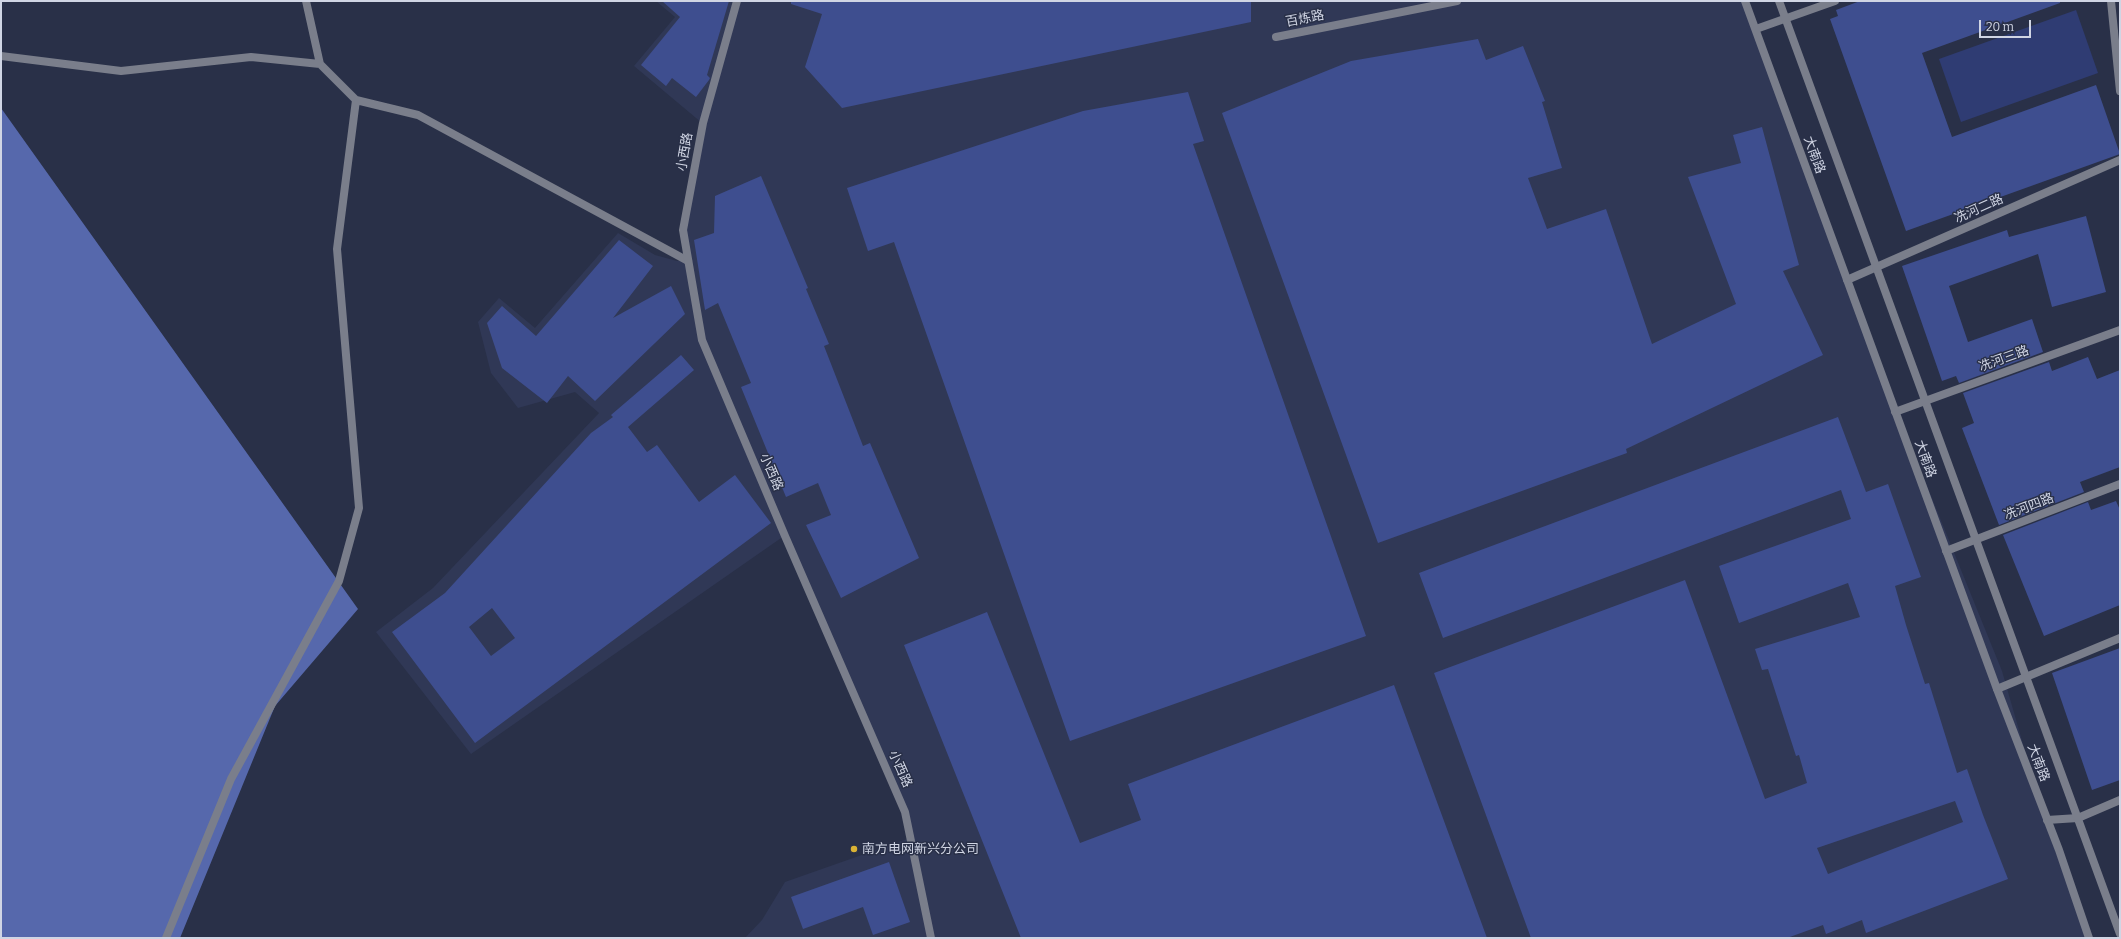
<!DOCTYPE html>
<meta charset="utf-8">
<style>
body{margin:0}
#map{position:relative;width:2121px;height:939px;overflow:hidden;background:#293048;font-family:Bitter,serif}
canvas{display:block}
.frame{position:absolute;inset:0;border:2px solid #d0d5e4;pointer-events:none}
.scale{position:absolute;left:1979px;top:20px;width:52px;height:18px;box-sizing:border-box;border:2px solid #d0d5e4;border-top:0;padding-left:5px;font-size:12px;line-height:14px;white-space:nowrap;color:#d0d5e4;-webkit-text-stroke:3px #293048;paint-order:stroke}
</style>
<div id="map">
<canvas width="2121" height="939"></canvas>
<div class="frame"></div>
<div class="scale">20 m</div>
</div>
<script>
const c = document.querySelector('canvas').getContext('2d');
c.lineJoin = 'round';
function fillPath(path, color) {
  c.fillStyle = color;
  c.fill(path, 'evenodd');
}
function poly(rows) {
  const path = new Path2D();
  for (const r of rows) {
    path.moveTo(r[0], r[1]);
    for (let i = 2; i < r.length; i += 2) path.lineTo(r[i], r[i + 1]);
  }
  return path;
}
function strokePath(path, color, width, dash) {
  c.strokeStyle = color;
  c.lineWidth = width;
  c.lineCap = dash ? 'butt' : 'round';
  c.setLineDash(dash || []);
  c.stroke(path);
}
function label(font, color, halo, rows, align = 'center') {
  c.font = font + ' Bitter,"Noto Sans SC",serif';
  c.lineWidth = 3;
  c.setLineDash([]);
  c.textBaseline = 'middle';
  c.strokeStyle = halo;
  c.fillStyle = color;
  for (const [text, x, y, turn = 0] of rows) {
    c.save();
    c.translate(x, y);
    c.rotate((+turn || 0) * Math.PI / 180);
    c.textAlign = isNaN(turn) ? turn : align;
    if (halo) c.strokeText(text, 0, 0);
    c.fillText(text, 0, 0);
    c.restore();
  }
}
const built = poly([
 [656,1,1745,1,1882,375,2002,671,2048,831,2087,938,745,938,762,920,785,882,910,838,905,812,784,536,471,754,376,632,433,588,599,413,575,392,518,408,491,373,478,322,499,298,535,328,618,233,655,255,677,261,688,261,683,230,702,123,634,66,675,17]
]);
const green = poly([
 [2076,10,2098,73,1961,122,1939,59]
]);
const forest = poly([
 [1,108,358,609,275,706,180,938,1,938]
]);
const building = poly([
 [662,1,729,1,707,75,710,78,709,80,696,97,672,78,666,86,641,65,680,17],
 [791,1,1251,1,1251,22,842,108,805,67,822,14,791,4],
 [1860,1,2060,1,2060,3,1922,53,1952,137,2096,85,2120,154,1906,231,1830,19,1838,16,1836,10],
 [1478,39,1486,60,1523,46,1545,101,1542,102,1562,168,1528,178,1547,229,1606,209,1652,344,1736,304,1688,177,1741,163,1733,135,1762,127,1799,265,1783,271,1823,355,1626,449,1627,453,1378,543,1222,113,1351,61],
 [1188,92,1204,141,1193,144,1366,636,1070,741,894,242,868,251,847,188,1083,111],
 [761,176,808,288,806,289,829,344,824,346,863,446,870,443,919,558,841,598,806,525,831,515,818,483,786,497,741,387,751,383,718,303,705,310,694,240,714,233,715,196],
 [2086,216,2106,292,2052,307,2038,254,1949,286,1968,342,2032,319,2043,352,1959,383,1956,376,1942,381,1902,266,2007,230,2009,237],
 [619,240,653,266,613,318,671,286,685,314,595,401,568,376,547,403,502,368,487,323,502,306,536,336],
 [681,355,694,370,628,427,647,452,657,445,699,502,735,475,771,523,475,743,392,632,445,593,591,433,613,417,611,415],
 [492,608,515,638,491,656,469,627],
 [2088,357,2097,379,2120,370,2120,467,2080,482,2084,492,1999,525,1962,428,1974,423,1963,393,2049,362,2052,371],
 [1838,417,1866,492,1888,484,1921,577,1895,586,1906,625,1925,684,1929,683,1957,773,1967,769,1983,815,2008,879,1866,933,1862,920,1826,934,1823,925,1787,938,1531,938,1434,673,1685,580,1765,799,1807,783,1799,755,1796,756,1768,669,1762,670,1755,649,1860,617,1848,583,1739,623,1719,566,1851,519,1841,490,1443,638,1419,573],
 [1955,801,1963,822,1828,874,1817,848],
 [2116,501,2120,510,2120,605,2044,636,2003,535,2088,502,2091,510],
 [987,612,1080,843,1141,820,1128,784,1394,685,1487,938,1021,938,904,645],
 [2120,648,2120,780,2092,790,2052,673],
 [889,862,910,922,873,935,863,907,803,929,791,897]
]);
const service = poly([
 [2111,1,2120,91],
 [1756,29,1835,1],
 [1847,280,2120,160],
 [1895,412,2120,330],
 [1946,551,2120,484],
 [1997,689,2120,638],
 [2047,820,2078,818,2120,800]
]);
const minor = poly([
 [306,1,320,64,356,100,418,115,688,261],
 [1276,37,1457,1],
 [1,56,121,71,251,57,320,64],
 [166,938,231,779,339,581,359,508,337,249,356,100]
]);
const tertiary = poly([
 [737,1,703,123,683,230,702,340,785,536,905,812,931,938],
 [1745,1,1997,689,2059,850,2089,938],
 [1779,1,2120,934]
]);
const markers = [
 [854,849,4,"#dab334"]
];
const streetNames = [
 ["百炼路",1305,19,-11],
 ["小西路",685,152,-80],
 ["大南路",1814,155,70],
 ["冼河二路",1979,209,-24],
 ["冼河三路",2004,359,-20],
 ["大南路",1925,459,70],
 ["小西路",771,472,67],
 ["冼河四路",2029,507,-21],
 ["大南路",2038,763,69],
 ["小西路",900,769,66]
];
const poiNames = [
 ["南方电网新兴分公司",862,849]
];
fillPath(built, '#303856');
fillPath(green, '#2f3c73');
fillPath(forest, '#5668ac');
fillPath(building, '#3e4e8f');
strokePath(service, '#7a7e8b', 8);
strokePath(minor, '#7a7e8b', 8);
strokePath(tertiary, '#7a7e8b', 8);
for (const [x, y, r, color] of markers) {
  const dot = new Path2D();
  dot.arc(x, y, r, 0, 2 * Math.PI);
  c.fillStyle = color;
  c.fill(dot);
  strokePath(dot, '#293048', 1.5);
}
label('13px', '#d0d5e4', '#293048', streetNames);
label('13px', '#d0d5e4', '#293048', poiNames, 'left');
</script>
